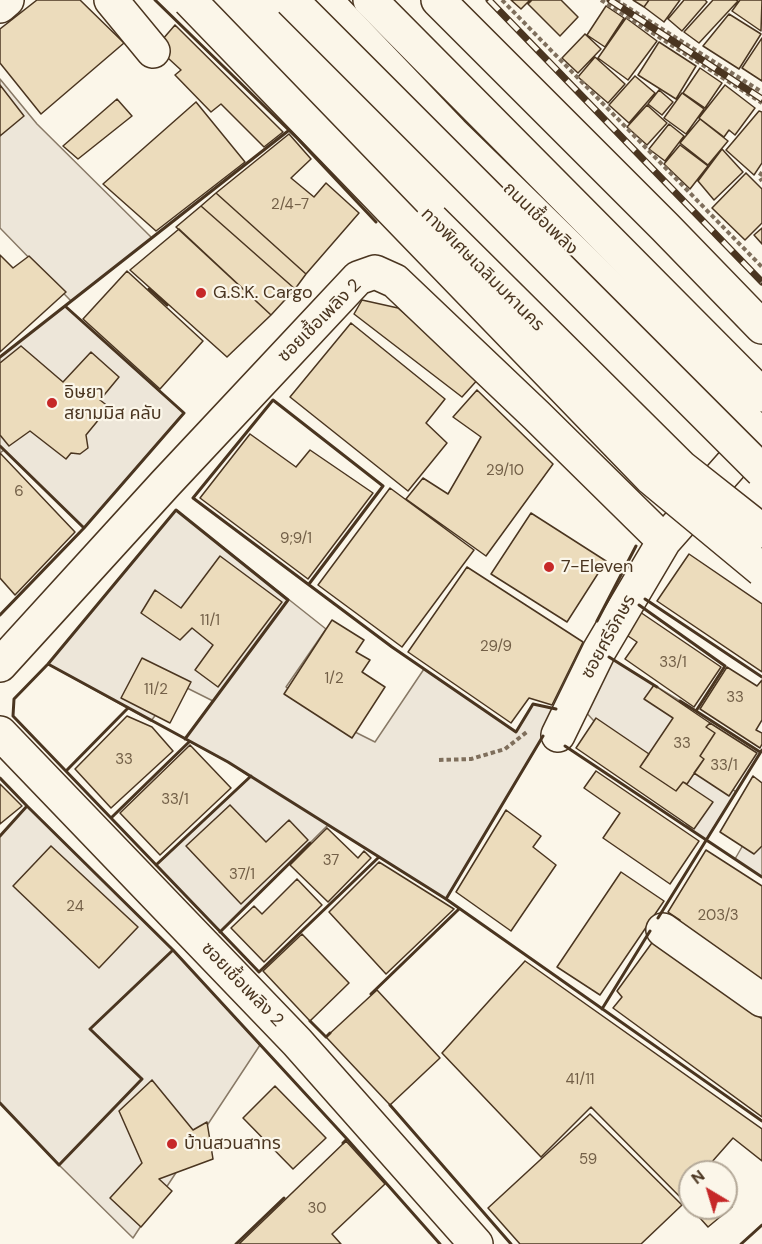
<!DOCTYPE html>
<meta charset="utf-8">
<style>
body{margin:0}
#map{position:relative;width:762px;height:1244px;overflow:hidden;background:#fbf6e9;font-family:"DM Sans",sans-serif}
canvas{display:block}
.north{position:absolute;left:678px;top:1160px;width:60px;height:60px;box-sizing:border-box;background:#fbf6e9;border:2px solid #b4a999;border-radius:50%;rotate:322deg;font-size:16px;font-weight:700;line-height:24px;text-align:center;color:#4a3520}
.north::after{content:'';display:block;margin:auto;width:21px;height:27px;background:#c62828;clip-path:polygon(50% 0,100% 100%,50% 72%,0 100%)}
</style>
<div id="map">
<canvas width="762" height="1244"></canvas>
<div class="north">N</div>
</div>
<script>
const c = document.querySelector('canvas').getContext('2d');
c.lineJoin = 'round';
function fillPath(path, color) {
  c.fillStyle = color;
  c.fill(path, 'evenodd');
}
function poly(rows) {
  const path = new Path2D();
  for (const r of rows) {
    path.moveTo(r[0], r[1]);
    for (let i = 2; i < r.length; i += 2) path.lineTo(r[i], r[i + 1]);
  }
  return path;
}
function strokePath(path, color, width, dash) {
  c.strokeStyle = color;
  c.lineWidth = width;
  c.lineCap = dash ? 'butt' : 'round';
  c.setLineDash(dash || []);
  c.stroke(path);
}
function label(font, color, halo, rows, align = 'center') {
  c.font = font + ' "DM Sans","Noto Sans Thai",sans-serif';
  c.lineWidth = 4.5;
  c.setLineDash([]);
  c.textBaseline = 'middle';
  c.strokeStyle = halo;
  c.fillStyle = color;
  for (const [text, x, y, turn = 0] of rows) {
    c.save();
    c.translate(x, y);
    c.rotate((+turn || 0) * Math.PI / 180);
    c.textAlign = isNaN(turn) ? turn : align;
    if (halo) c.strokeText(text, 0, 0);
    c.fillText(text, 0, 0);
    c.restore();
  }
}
const green = poly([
 [0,79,37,124,152,238,71,301,0,228,0,79],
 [65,306,184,413,84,528,4,450,0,453,0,357,65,306],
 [176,510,326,629,286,687,349,729,375,742,424,669,516,732,533,704,556,709,545,733,446,899,328,825,220,932,156,865,250,777,228,762,185,739,213,701,179,684,151,721,48,664,176,510],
 [607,656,688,706,668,738,736,792,706,840,693,831,584,710,607,656],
 [27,806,173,950,260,1045,133,1238,59,1165,0,1103,0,836,27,806],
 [758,819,762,820,762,877,735,859,758,819]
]);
const building = poly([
 [37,0,80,0,124,43,41,114,0,63,0,29,37,0],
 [511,0,530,0,521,9,511,0],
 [532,0,561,0,578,17,560,36,528,4,532,0],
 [633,0,649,0,644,7,633,0],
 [649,0,680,0,664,22,644,7,649,0],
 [684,0,705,0,707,2,682,31,668,19,684,0],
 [713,0,736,0,738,1,699,43,684,32,713,0],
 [740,0,762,0,761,31,732,11,740,0],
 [606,6,624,18,605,47,587,35,606,6],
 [729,14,761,34,739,69,703,46,729,14],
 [626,18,657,41,628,80,598,58,626,18],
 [175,25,283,132,264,147,221,104,211,112,175,75,181,70,156,47,175,25],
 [585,34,601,49,578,73,562,58,585,34],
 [762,38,762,81,742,68,762,38],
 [659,42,696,66,676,99,638,75,659,42],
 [595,57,625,84,608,103,578,77,595,57],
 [700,68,722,83,705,108,683,93,700,68],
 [635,76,655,93,629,123,609,105,635,76],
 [0,85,24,116,0,136,0,85],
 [725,85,755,108,735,135,729,130,724,137,699,118,725,85],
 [659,90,673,102,662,115,648,104,659,90],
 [682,93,704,109,686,134,664,118,682,93],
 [117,99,132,116,78,159,63,146,117,99],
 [196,102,245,162,156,231,103,184,196,102],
 [647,105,667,123,647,145,627,127,647,105],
 [759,111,762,112,762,163,754,175,726,150,759,111],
 [700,119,728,141,708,165,680,143,700,119],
 [669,124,684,136,665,161,649,149,669,124],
 [289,134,311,159,291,178,314,197,326,183,359,213,306,274,216,193,289,134],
 [680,145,708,166,690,189,664,164,680,145],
 [722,149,743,172,714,200,698,181,722,149],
 [746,173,762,189,762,223,745,240,712,208,746,173],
 [216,193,306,274,295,289,201,206,216,193],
 [201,206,295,289,271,315,176,227,201,206],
 [762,228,762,244,754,235,762,228],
 [179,229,271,315,227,357,130,270,179,229],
 [0,255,13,268,29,256,66,292,0,352,0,255],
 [127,271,203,341,160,389,83,319,127,271],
 [362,300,398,308,480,377,462,397,354,314,362,300],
 [351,323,445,399,426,423,447,443,408,491,290,397,351,323],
 [21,346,63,382,91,352,119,377,100,400,109,407,86,435,88,448,80,454,71,453,66,459,30,431,9,446,0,435,0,363,21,346],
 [477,390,553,464,486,556,406,499,423,478,448,494,481,437,453,417,477,390],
 [250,434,296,467,310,450,373,493,308,579,200,498,250,434],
 [0,453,75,532,15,595,0,578,0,453],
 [390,488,474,550,402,647,318,585,390,488],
 [531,513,606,561,567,622,491,574,531,513],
 [689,554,762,604,762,672,657,601,689,554],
 [220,556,282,602,218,687,195,670,213,645,192,628,180,640,141,613,155,590,181,608,220,556],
 [467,567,583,642,552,705,529,698,511,723,408,652,467,567],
 [640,612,721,667,694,707,625,659,637,642,625,634,640,612],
 [332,620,364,640,356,652,370,660,362,672,385,687,352,738,284,694,332,620],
 [142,658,191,682,170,723,121,698,142,658],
 [727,667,757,686,762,680,762,720,756,730,762,733,762,744,760,748,700,709,727,667],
 [654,685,710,723,706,727,715,733,700,756,704,759,687,784,683,782,676,791,640,767,673,718,644,699,654,685],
 [127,716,152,727,173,751,111,808,75,769,127,716],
 [596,718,649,754,640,767,676,791,683,782,713,802,694,829,576,748,596,718],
 [710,723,757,753,729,796,694,773,704,759,700,756,715,733,706,727,710,723],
 [190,745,231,788,160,855,120,813,190,745],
 [596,771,699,841,670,884,603,838,620,813,584,788,596,771],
 [753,776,762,783,762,846,754,854,720,832,753,776],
 [0,784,22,806,0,824,0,784],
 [230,805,266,842,289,820,308,840,241,904,186,846,230,805],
 [506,810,541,836,533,847,556,865,511,931,456,892,506,810],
 [327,828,358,858,364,851,371,858,328,902,290,865,327,828],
 [51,846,138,927,99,968,13,886,51,846],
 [706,850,762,886,762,988,675,927,680,920,668,912,706,850],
 [379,862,454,909,386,974,329,912,379,862],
 [621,872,664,901,600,995,557,967,621,872],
 [297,879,322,905,264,962,231,928,254,906,262,914,297,879],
 [302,934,349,983,310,1021,263,971,302,934],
 [654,940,762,1019,762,1117,613,1008,622,997,617,991,654,940],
 [525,961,762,1129,762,1161,733,1138,703,1172,690,1172,690,1207,591,1107,541,1157,442,1053,525,961],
 [377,990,440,1058,390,1105,326,1037,377,990],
 [152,1080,193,1130,207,1122,213,1159,159,1179,172,1191,141,1227,110,1198,142,1163,119,1111,152,1080],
 [275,1086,326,1138,293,1169,243,1118,275,1086],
 [590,1114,682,1205,641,1244,520,1244,488,1208,590,1114],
 [346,1141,385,1184,332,1234,341,1244,239,1244,346,1141],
 [726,1200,732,1207,708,1227,691,1208,726,1208,726,1200]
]);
const path = poly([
 [502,0,762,267],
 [601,0,762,103],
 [616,0,762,92],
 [762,172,759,177,762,181],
 [439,760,471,759,505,749,528,731]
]);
const minor = poly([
 [111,0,153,51],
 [325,0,452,133,762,436],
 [0,6,7,0],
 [0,665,165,484,358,278,375,272,395,281,537,416,664,541,762,430],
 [0,733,297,1042,476,1244],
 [558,735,599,651,664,541],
 [663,930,762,1000]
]);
const highway = poly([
 [370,0,762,395],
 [438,0,665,227,762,327]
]);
const rail = poly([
 [489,0,762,282],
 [610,0,762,99]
]);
const highwayBridge = poly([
 [189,0,651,478,762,570],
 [291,0,762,471],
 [432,220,681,467,762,531]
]);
const wall = poly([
 [155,0,297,138,376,222],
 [149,289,167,305],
 [0,357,288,131],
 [0,446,84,528,184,413,65,306],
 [309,584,383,486,273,400,193,498,392,647,516,732,533,704,556,709],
 [645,599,762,677],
 [639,605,725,666,696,711,760,752],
 [0,615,84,528],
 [597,621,636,546],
 [609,657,657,687],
 [48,664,228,762,446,899],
 [680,701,696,711],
 [543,736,446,899,762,1121],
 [185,739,288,600,176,510,48,664,14,699,13,716,259,972,379,857],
 [565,746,762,877],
 [66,771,128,708],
 [0,778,27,806],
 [111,818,189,742],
 [0,836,27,806,173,950],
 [156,865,251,776],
 [658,918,762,750],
 [220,932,310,843],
 [371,994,459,909],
 [602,1009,650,931],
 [310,1021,326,1037,330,1033],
 [0,1103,59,1165,142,1079,90,1029,173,950,347,1139,343,1143],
 [390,1105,511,1244],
 [347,1139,440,1244],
 [236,1244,284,1198],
 [741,1244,762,1225]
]);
const markers = [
 [201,293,6,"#c62828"],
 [52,403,6,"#c62828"],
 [549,567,6,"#c62828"],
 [172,1144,6,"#c62828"]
];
const numberNames = [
 ["2/4-7",290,205],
 ["29/10",505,471],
 ["6",19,492],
 ["9;9/1",296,539],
 ["11/1",210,621],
 ["29/9",496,647],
 ["33/1",673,663],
 ["1/2",334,679],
 ["11/2",156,690],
 ["33",735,698],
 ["33",682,744],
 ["33",124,760],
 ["33/1",724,766],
 ["33/1",175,800],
 ["37",331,861],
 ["37/1",242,875],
 ["24",75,907],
 ["203/3",718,916],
 ["41/11",580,1080],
 ["59",588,1160],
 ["30",317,1209]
];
const streetNames = [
 ["ถนนเชื้อเพลิง",540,219,44],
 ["ทางพิเศษเฉลิมมหานคร",482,270,45],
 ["ซอยเชื้อเพลิง 2",320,321,-45],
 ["ซอยศรีอักษร",609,637,-61],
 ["ซอยเชื้อเพลิง 2",242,985,46]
];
const poiNames = [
 ["G.S.K. Cargo",213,293],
 ["อิษยา",64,393],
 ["สยามมิส คลับ",64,414],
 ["7-Eleven",561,567],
 ["บ้านสวนสาทร",184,1144]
];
fillPath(green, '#ede6d9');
strokePath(green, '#887966', 1.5);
fillPath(building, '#ecdcbc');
strokePath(building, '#4a3520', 1.5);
strokePath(minor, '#4a3520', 36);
strokePath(highway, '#4a3520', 36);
strokePath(path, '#7f6f5c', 4, [4.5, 3]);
strokePath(minor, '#fbf6e9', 33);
strokePath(highway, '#fbf6e9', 33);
strokePath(rail, '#4a3520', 7);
strokePath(rail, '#fbf6e9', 4.5, [14]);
strokePath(highwayBridge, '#4a3520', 36, []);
strokePath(highwayBridge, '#fbf6e9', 33);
strokePath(wall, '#4a3520', 3);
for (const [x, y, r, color] of markers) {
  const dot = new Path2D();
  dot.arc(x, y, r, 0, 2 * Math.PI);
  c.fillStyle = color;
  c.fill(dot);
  strokePath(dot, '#fbf6e9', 2);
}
label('15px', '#725f47', null, numberNames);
label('18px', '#4a3520', '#fbf6e9', streetNames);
label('18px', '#4a3520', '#fbf6e9', poiNames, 'left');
</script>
